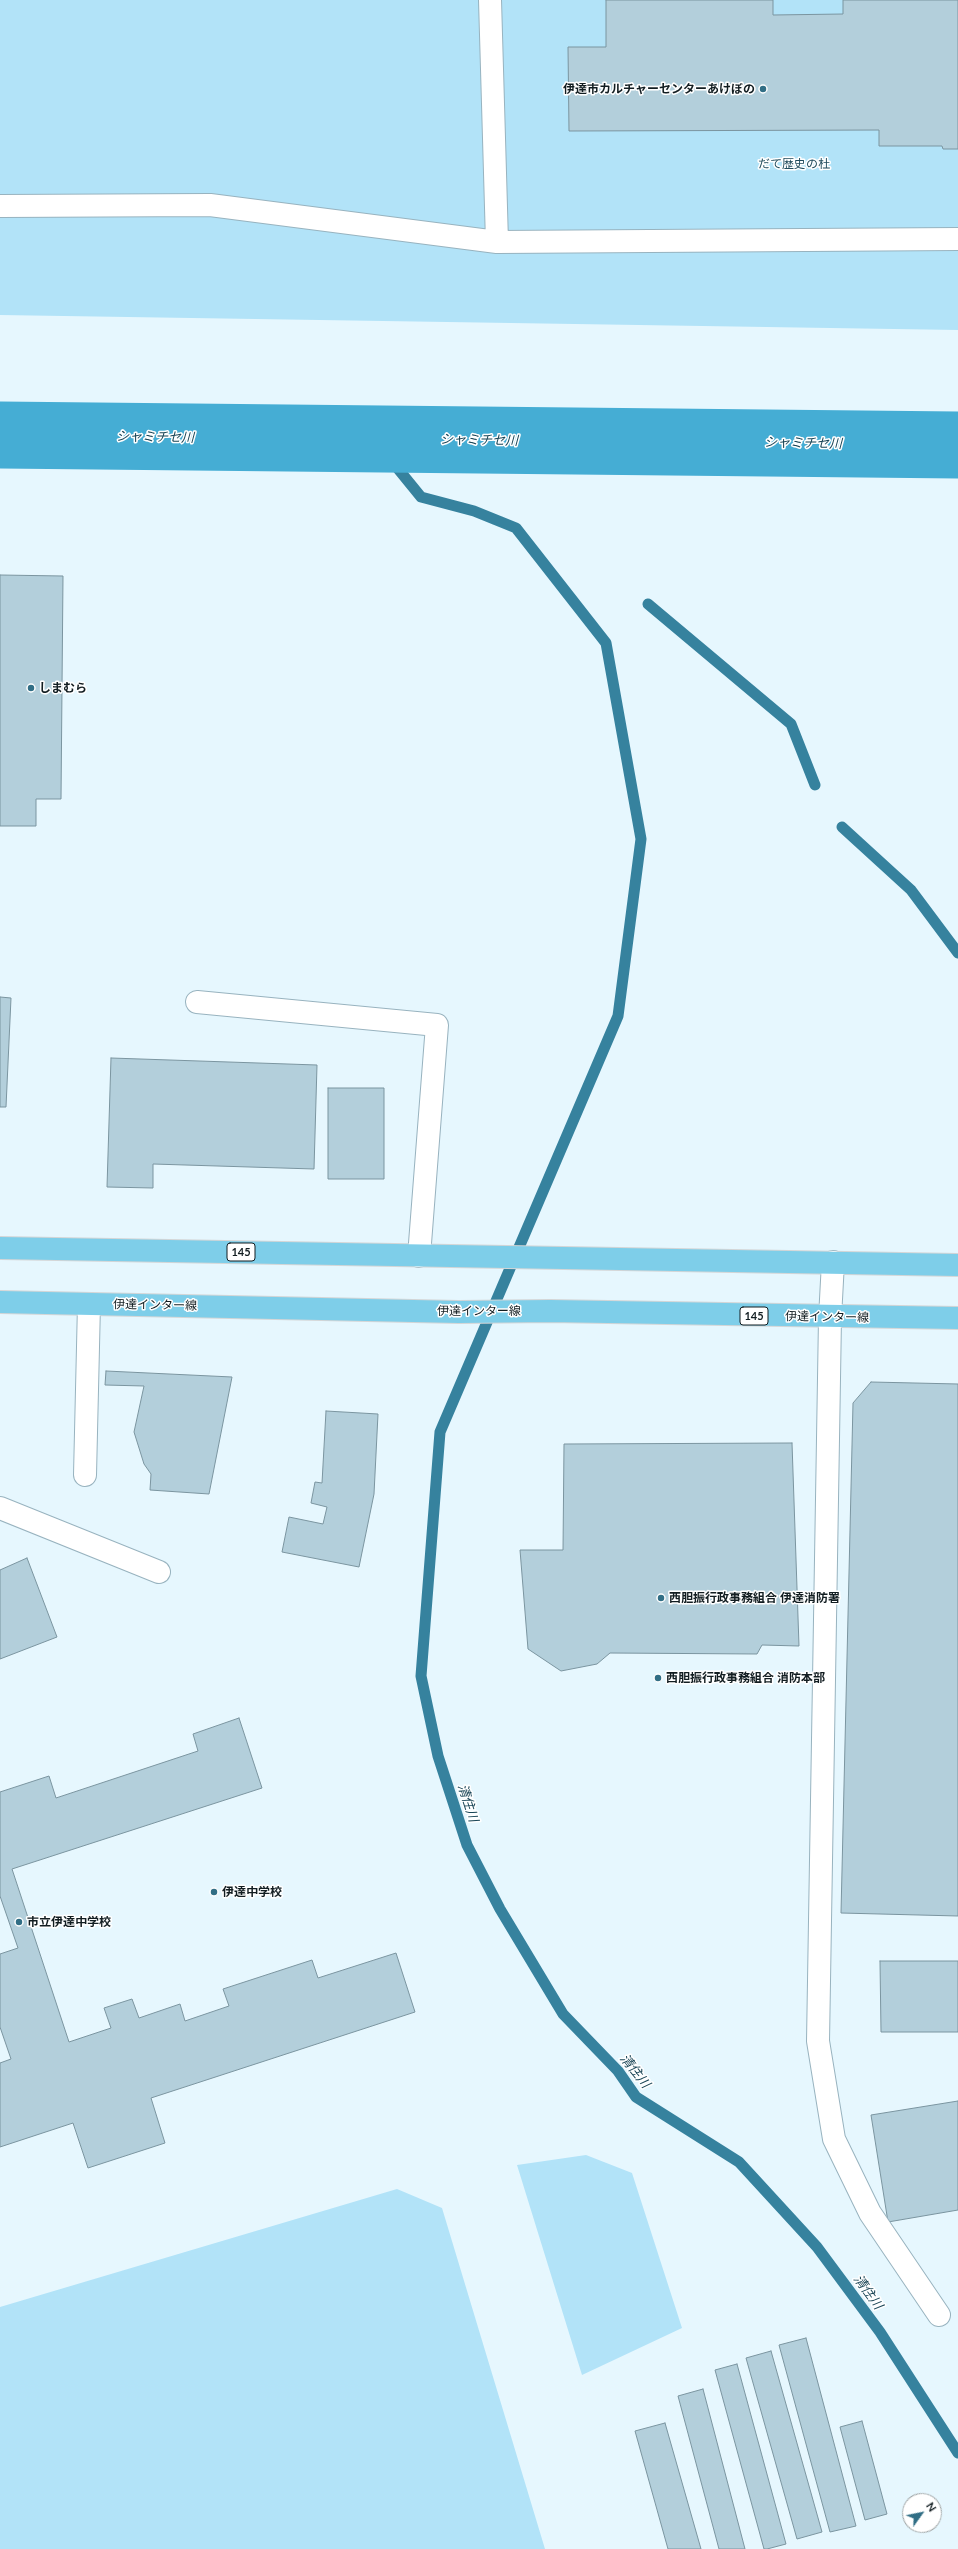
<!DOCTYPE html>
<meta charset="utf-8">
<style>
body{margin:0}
#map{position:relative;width:958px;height:2549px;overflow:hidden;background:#e6f7fe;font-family:Lato,sans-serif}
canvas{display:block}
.north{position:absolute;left:902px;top:2493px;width:40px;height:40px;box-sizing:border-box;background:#fff;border:1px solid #a0a5a6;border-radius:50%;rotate:57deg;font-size:11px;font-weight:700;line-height:16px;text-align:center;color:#121d21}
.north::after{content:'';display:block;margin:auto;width:14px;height:18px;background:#316e85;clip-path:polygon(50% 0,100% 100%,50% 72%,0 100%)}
</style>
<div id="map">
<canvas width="958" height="2549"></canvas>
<div class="north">N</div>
</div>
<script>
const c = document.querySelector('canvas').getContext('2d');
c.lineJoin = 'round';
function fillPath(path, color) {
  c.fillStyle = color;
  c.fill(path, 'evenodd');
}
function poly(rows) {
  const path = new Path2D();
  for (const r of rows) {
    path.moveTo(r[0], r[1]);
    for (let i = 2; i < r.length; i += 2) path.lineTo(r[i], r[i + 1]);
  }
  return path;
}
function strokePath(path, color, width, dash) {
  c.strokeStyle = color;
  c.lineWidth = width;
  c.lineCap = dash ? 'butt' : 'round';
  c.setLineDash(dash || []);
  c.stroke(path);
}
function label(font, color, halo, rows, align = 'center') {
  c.font = font + ' Lato,"Noto Sans JP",sans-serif';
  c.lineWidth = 3;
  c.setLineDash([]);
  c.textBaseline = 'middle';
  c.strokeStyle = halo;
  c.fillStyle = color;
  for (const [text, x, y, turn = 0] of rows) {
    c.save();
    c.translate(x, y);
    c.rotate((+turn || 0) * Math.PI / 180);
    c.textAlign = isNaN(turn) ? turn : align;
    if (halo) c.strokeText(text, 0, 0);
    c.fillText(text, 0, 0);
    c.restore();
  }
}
const green = poly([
 [0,0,958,0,958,330,0,315],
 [586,2155,632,2173,682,2328,582,2375,517,2165],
 [397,2189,442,2208,545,2549,0,2549,0,2307]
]);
const stream = poly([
 [373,438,421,497,474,511,516,528,606,643,641,839,618,1016,440,1432,421,1676,438,1756,467,1845,500,1909,563,2014,618,2071,636,2097,739,2162,817,2247,880,2332,958,2453],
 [648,604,791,724,815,785],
 [842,827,911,890,958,953]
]);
const river = poly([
 [0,435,958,445]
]);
const building = poly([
 [606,0,773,0,773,15,843,14,843,0,958,0,958,149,943,149,942,146,879,146,879,130,569,131,568,47,606,47,606,0],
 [0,575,63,576,61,799,36,799,36,826,0,826,0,575],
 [0,997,11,998,6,1107,0,1107,0,997],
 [111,1058,317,1065,314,1169,153,1164,153,1188,107,1187,111,1058],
 [328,1088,384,1088,384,1179,328,1179,328,1088],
 [106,1371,232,1377,209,1494,150,1490,151,1474,144,1464,134,1432,144,1386,105,1385,106,1371],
 [871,1382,958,1384,958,1916,841,1913,853,1403,871,1382],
 [326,1411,378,1414,374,1494,359,1567,282,1552,289,1517,323,1524,327,1507,311,1503,315,1482,322,1483,326,1411],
 [792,1443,799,1646,762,1645,757,1654,610,1653,597,1664,561,1671,528,1649,520,1550,563,1550,564,1444,792,1443],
 [27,1558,57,1637,0,1659,0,1570,27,1558],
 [239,1718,262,1788,12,1869,69,2042,111,2028,104,2008,132,1999,139,2018,180,2004,185,2021,229,2006,223,1989,312,1960,318,1978,396,1953,415,2012,151,2098,165,2143,88,2168,73,2123,0,2147,0,2063,11,2059,0,2027,0,1954,18,1948,0,1896,0,1792,49,1776,56,1798,198,1751,193,1734,239,1718],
 [880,1961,958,1961,958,2032,881,2032,880,1961],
 [958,2101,958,2210,888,2222,871,2115,958,2101],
 [806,2338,856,2526,830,2532,779,2345,806,2338],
 [771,2351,822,2532,797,2539,746,2358,771,2351],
 [737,2364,786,2544,767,2549,764,2549,715,2370,737,2364],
 [703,2389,745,2549,719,2549,678,2396,703,2389],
 [862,2421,887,2514,865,2520,840,2427,862,2421],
 [665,2423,701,2549,668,2549,635,2431,665,2423]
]);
const service = poly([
 [490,0,497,242],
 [0,206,210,205,497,242,958,239],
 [197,1002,437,1025,419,1256],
 [85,1475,89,1304],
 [0,1508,159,1572]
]);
const minor = poly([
 [833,1262,830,1318,818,2041,834,2139,870,2213,939,2315]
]);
const primary = poly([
 [0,1248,958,1265],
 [0,1302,459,1312,550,1311,958,1318]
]);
const markers = [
 [763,89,4,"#316e85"],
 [31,688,4,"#316e85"],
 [661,1598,4,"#316e85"],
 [658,1678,4,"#316e85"],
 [214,1892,4,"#316e85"],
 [19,1922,4,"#316e85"]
];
const shields = [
 [241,1252,28],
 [754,1316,28]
];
const shieldNames = [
 ["145",241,1252],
 ["145",754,1316]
];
const poiNames = [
 ["伊達市カルチャーセンターあけぼの",755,89,"right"],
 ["しまむら",39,688],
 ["西胆振行政事務組合 伊達消防署",669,1598],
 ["西胆振行政事務組合 消防本部",666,1678],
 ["伊達中学校",222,1892],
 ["市立伊達中学校",27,1922]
];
const parkNames = [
 ["だて歴史の杜",794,164]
];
const streetNames = [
 ["伊達インター線",155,1305,1],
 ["伊達インター線",479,1311],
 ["伊達インター線",827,1317,1]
];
const waterNames = [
 ["シャミチセ川",155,437,1],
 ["シャミチセ川",479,440,1],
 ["シャミチセ川",803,443,1],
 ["清住川",468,1803,72],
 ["清住川",635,2071,51],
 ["清住川",868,2292,54]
];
fillPath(green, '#b2e3f8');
strokePath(stream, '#36829e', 11);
strokePath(river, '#45add4', 67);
fillPath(building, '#b3cfdb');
strokePath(building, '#7b95a0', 1);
strokePath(service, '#98b3bf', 24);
strokePath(minor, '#98b3bf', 24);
strokePath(primary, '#d4d6d7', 24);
strokePath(service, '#fff', 22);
strokePath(minor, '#fff', 22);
strokePath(primary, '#7ecee9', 22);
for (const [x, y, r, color] of markers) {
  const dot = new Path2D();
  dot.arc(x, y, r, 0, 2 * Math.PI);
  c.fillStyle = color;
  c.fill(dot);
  strokePath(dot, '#fff', 1.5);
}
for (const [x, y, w] of shields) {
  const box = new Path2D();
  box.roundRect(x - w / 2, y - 9, w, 18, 3);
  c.fillStyle = '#fff';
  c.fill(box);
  strokePath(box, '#121d21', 1);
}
label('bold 11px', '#121d21', null, shieldNames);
label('bold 12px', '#121d21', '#fff', poiNames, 'left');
label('12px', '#214c5d', '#fff', parkNames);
label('12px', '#121d21', '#fff', streetNames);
label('italic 13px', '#194556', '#fff', waterNames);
</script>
